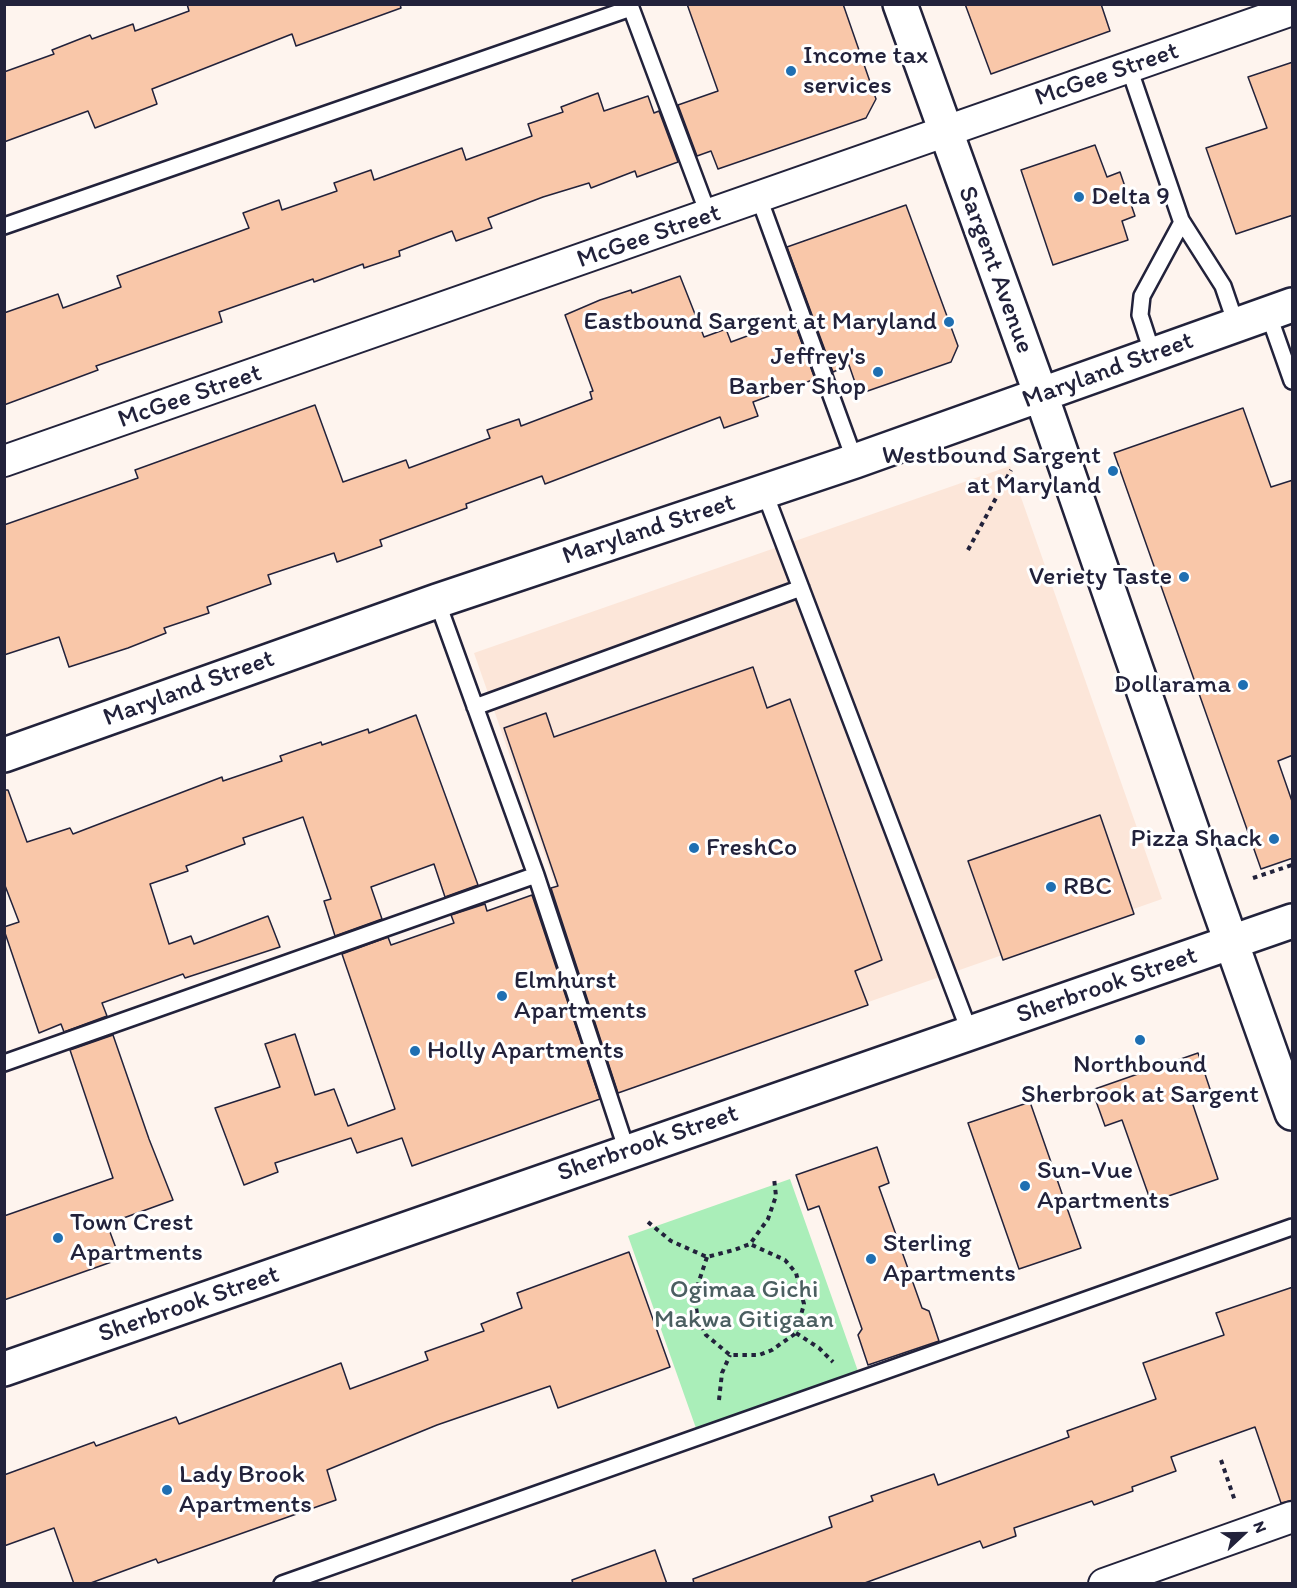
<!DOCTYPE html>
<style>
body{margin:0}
#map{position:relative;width:1297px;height:1588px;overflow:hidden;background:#fef4ee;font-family:Itim,sans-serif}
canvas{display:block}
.frame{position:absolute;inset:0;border:6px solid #22223b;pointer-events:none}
.north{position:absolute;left:1213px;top:1504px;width:60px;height:60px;-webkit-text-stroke:4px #fff;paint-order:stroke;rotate:68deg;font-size:16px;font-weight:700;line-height:24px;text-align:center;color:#22223b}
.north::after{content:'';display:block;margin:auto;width:21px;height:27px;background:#22223b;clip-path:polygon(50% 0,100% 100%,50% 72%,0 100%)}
</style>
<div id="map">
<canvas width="1297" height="1588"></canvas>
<div class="frame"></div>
<div class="north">N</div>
</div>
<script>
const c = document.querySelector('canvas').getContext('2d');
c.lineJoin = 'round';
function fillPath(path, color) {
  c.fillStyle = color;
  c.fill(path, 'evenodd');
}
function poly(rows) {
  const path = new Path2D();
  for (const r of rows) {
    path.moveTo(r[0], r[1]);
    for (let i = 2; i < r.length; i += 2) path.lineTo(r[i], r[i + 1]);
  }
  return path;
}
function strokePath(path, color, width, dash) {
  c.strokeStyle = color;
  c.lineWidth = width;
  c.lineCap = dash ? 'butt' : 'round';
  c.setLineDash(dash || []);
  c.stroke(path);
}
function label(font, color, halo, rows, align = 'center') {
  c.font = font + ' Itim,sans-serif';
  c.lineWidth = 6;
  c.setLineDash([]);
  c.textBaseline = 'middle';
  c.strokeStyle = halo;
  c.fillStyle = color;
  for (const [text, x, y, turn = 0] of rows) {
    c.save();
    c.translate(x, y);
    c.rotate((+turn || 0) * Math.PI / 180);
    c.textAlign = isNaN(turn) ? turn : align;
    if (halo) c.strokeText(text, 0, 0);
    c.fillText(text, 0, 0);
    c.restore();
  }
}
const built = poly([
 [1010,466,1162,899,626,1087,474,653]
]);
const green = poly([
 [790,1179,859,1374,697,1431,628,1236]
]);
const building = poly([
 [187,4,400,4,401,8,296,46,292,34,152,89,157,104,95,128,88,111,4,142,4,72,54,54,52,50,90,35,92,39,133,24,135,31,189,11,187,4],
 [687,4,843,4,876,99,866,118,718,169,711,151,697,156,678,105,718,91,687,4],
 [965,4,1101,4,1110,31,991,74,965,4],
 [1293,62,1293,215,1236,234,1206,148,1267,128,1248,77,1293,62],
 [598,93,604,111,648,96,654,113,659,111,678,162,637,177,635,171,591,188,589,183,543,197,488,218,492,228,456,241,452,231,399,251,400,256,364,268,363,264,314,282,313,279,219,312,222,322,96,366,98,370,4,405,4,313,58,294,63,308,121,287,117,276,249,228,243,213,279,200,282,210,337,191,334,183,371,170,374,180,462,148,466,160,532,136,528,124,563,112,561,107,598,93],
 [1095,145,1107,177,1120,172,1135,216,1122,221,1128,240,1053,265,1021,170,1095,145],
 [906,205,958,346,951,362,859,394,849,365,833,372,787,247,906,205],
 [680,276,704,337,726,329,731,342,793,319,815,379,753,402,758,416,724,428,720,417,545,484,542,476,466,504,467,508,380,540,382,546,337,562,334,553,268,575,271,584,207,607,209,613,164,628,166,633,128,648,69,667,59,637,4,655,4,525,138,478,135,470,315,405,343,482,406,460,409,468,490,438,487,430,519,419,521,426,592,399,590,392,593,391,565,315,600,300,631,290,632,293,680,276],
 [1243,408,1271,487,1293,480,1293,755,1278,761,1293,804,1293,858,1261,869,1114,453,1243,408],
 [753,667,767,708,790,699,882,960,855,971,868,1005,618,1093,551,888,558,886,504,728,546,713,554,737,753,667],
 [416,715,478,885,445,897,434,864,371,887,382,919,335,936,324,901,331,899,303,817,243,838,245,844,186,866,188,871,150,884,169,944,191,936,194,944,268,916,280,947,185,978,183,974,102,1003,107,1016,64,1032,61,1024,39,1033,4,930,4,927,19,922,4,883,4,790,8,790,27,842,70,828,73,834,222,777,223,781,282,761,280,756,321,742,322,745,368,729,369,733,416,715],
 [1100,815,1134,914,1003,960,968,861,1100,815],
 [532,895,600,1099,412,1166,402,1138,357,1153,351,1138,275,1163,278,1172,244,1185,215,1108,280,1087,265,1044,295,1034,315,1095,334,1089,348,1126,395,1109,342,954,388,937,391,945,454,923,451,915,485,904,487,911,532,895],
 [113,1035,149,1139,173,1200,107,1224,120,1259,4,1300,4,1216,113,1178,70,1050,113,1035],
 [1198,1053,1210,1089,1190,1096,1218,1179,1151,1202,1122,1120,1105,1126,1092,1090,1198,1053],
 [1030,1102,1081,1248,1019,1269,968,1123,1030,1102],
 [877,1147,889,1183,879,1187,922,1308,929,1311,939,1341,868,1365,858,1335,862,1329,819,1206,808,1210,796,1175,877,1147],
 [629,1252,670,1367,558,1408,550,1386,437,1425,327,1470,336,1500,158,1563,156,1559,88,1584,74,1584,54,1528,4,1546,4,1475,94,1442,96,1446,176,1417,179,1424,341,1363,350,1389,428,1360,425,1352,484,1331,481,1324,522,1308,517,1293,629,1252],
 [1293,1287,1293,1500,1281,1503,1255,1427,1171,1457,1176,1471,1132,1487,1133,1491,1094,1505,1092,1501,1014,1528,1016,1536,983,1548,980,1541,862,1584,694,1584,693,1579,832,1527,829,1517,873,1501,871,1496,934,1474,938,1485,1069,1437,1067,1431,1156,1399,1143,1363,1224,1335,1216,1313,1293,1287],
 [655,1550,667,1584,573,1584,572,1580,655,1550]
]);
const path = poly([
 [968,550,1011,470],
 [1253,878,1292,865],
 [648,1222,671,1241,707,1257,734,1250,750,1244,768,1219,776,1196,774,1178],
 [707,1257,694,1296,698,1319,706,1335,730,1355,759,1355,772,1350,796,1333,804,1304,796,1273,785,1260,750,1244],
 [796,1333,819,1348,833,1362],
 [719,1400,722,1373,730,1355],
 [1221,1460,1235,1501]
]);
const lane = poly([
 [1129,68,1181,220,1223,286,1236,324],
 [759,198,855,461],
 [4,226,631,8,709,216],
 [1268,313,1292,381],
 [1153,355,1140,315,1142,296,1182,222],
 [764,491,970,1033],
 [437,601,536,875,627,1151],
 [475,707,801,588],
 [4,1063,536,875],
 [282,1584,1292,1227]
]);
const street = poly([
 [4,461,1292,10],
 [1104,1584,1292,1517]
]);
const secondary = poly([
 [900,4,1041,395,1213,891,1292,1113],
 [4,755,437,601,855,461,1292,305],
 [4,1369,1292,921]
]);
const markers = [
 [791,71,6,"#1f6fb2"],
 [1079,197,6,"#1f6fb2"],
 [949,322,6,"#1f6fb2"],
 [878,372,6,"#1f6fb2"],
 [1113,471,6,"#1f6fb2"],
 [1184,577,6,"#1f6fb2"],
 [1243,685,6,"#1f6fb2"],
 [1274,839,6,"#1f6fb2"],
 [694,848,6,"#1f6fb2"],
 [1051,887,6,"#1f6fb2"],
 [502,996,6,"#1f6fb2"],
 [1140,1040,6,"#1f6fb2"],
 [415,1051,6,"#1f6fb2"],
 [1025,1186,6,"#1f6fb2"],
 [58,1238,6,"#1f6fb2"],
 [871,1259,6,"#1f6fb2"],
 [167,1490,6,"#1f6fb2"]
];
const poiNames = [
 ["Income tax",803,56],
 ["services",803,86],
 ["Delta 9",1091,197],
 ["Eastbound Sargent at Maryland",937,322,"right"],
 ["Jeffrey's",866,357,"right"],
 ["Barber Shop",866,387,"right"],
 ["Westbound Sargent",1101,456,"right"],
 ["at Maryland",1101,486,"right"],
 ["Veriety Taste",1172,577,"right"],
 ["Dollarama",1231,685,"right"],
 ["Pizza Shack",1262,839,"right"],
 ["FreshCo",706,848],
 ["RBC",1063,887],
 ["Elmhurst",514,981],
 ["Apartments",514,1011],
 ["Holly Apartments",427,1051],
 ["Northbound",1140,1065,"center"],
 ["Sherbrook at Sargent",1140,1095,"center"],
 ["Sun-Vue",1037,1171],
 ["Apartments",1037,1201],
 ["Town Crest",70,1223],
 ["Apartments",70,1253],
 ["Sterling",883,1244],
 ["Apartments",883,1274],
 ["Lady Brook",179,1475],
 ["Apartments",179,1505]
];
const streetNames = [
 ["McGee Street",1107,75,-19],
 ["McGee Street",649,237,-19],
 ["Sargent Avenue",995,270,70],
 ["Maryland Street",1108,371,-20],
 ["McGee Street",190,397,-19],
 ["Maryland Street",649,530,-18],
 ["Maryland Street",189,689,-20],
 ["Sherbrook Street",1107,986,-19],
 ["Sherbrook Street",648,1144,-19],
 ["Sherbrook Street",189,1305,-19]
];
const parkNames = [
 ["Ogimaa Gichi",744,1290],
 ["Makwa Gitigaan",744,1320]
];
fillPath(built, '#fce6d9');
fillPath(green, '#aaeeb9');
fillPath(building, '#f9c7a9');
strokePath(building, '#22223b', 1.5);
strokePath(lane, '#22223b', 20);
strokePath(street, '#22223b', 34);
strokePath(secondary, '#22223b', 38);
strokePath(path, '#22223b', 4, [4.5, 4.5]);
strokePath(lane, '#fff', 15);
strokePath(street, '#fff', 30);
strokePath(secondary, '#fff', 33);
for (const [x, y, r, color] of markers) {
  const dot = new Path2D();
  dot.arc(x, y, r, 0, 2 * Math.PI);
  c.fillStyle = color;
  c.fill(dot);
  strokePath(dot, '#fff', 2);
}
label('26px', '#22223b', '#fff', poiNames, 'left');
label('26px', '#22223b', '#fff', streetNames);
label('26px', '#4b5f61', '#fff', parkNames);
</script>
